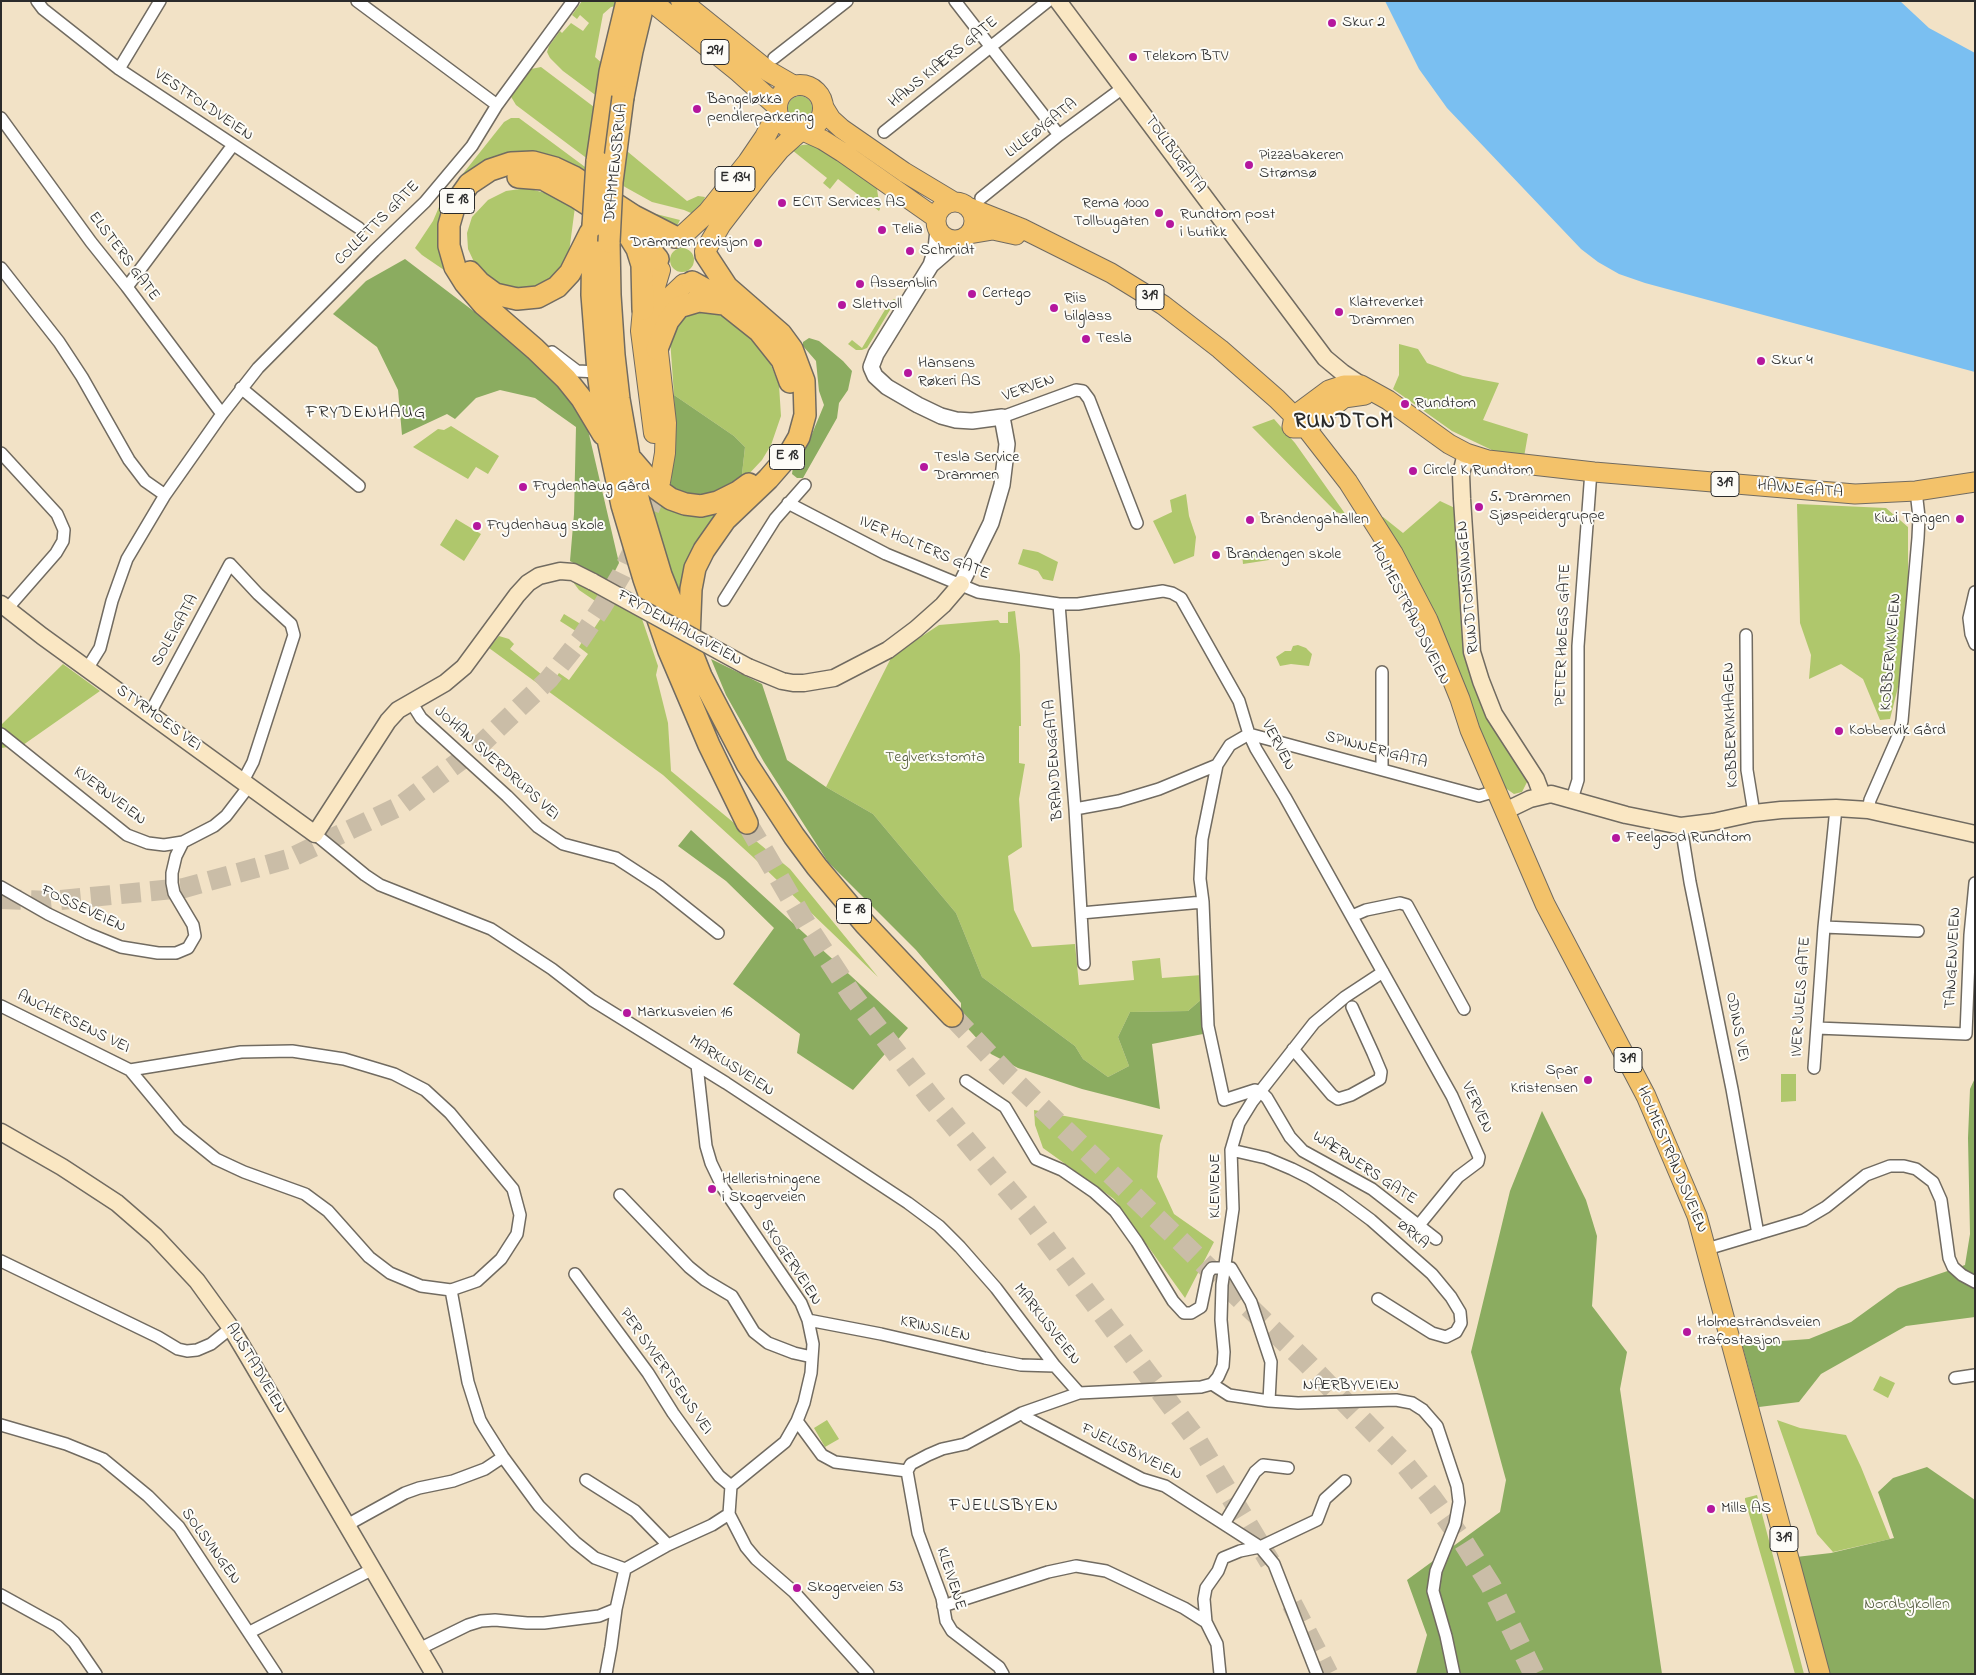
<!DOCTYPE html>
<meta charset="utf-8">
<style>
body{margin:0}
#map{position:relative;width:1976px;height:1675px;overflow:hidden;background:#f2e2c6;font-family:"Indie Flower",sans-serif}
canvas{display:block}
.frame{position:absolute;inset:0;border:2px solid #2b2b2b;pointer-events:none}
</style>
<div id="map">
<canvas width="1976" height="1675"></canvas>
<div class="frame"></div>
</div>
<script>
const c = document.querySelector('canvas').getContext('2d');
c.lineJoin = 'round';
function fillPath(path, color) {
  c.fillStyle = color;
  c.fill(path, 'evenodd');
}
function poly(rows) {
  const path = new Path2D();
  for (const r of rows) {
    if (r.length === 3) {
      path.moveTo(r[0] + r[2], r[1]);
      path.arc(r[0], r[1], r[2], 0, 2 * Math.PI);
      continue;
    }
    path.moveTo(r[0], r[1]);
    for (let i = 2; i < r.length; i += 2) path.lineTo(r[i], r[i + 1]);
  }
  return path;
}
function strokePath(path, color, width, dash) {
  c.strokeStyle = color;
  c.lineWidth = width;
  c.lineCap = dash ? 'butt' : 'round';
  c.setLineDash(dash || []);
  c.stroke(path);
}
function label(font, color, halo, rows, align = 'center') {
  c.font = font + ' "Indie Flower",sans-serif';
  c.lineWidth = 4;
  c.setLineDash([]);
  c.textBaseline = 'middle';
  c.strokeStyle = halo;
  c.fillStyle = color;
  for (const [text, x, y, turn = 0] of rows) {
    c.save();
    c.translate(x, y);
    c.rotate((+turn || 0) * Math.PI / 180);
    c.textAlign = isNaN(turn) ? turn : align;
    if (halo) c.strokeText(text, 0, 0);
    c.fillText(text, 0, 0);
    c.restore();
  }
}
const green = poly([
 [582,1,638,2,611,7,603,14,595,57,605,66,598,97,563,71,550,58,547,52,549,46,560,31,562,33,571,23,583,31,589,23,580,15,577,19,572,15],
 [541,67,598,110,592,122,687,201,698,196,705,197,698,216,684,210,652,202,625,187,516,105,510,95,531,69],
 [800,108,12],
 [511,118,519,118,631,201,652,213,680,220,677,226,666,226,513,153,495,157,482,163,445,204,440,216,438,237,440,255,446,271,444,270,422,255,415,248,433,221,442,200,504,122],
 [814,144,880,185,877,189,880,209,879,211,838,179,830,189,823,183,827,178,792,150,802,145],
 [527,188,552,195,575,207,568,260,557,275,544,285,525,291,505,290,487,280,475,264,468,249,467,233,472,217,488,200,506,191],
 [682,260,12],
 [894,299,896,300,867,348,862,350,856,350,848,344,852,340,862,348,889,303],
 [710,310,729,320,742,329,760,348,769,360,779,385,781,416,771,445,762,460,747,476,742,474,745,447,734,436,674,395,670,339,677,322,689,311],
 [1399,344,1418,349,1427,363,1463,376,1499,383,1483,420,1528,434,1524,457,1496,452,1452,431,1393,389,1399,375],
 [1274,419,1295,443,1346,515,1336,512,1252,427],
 [451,426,499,456,488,474,476,467,468,479,413,447,438,429,444,430],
 [1186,494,1189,516,1196,537,1194,556,1174,564,1153,521,1172,512,1170,500],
 [651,500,724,507,682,602,654,518],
 [1440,501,1457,509,1456,551,1462,637,1472,675,1494,729,1500,739,1508,742,1528,780,1522,792,1514,794,1501,785,1380,519,1383,517,1403,533],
 [1797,504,1886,508,1908,527,1908,583,1902,671,1890,719,1880,720,1863,679,1841,664,1809,679,1811,655,1800,623],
 [456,519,481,534,464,561,440,545],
 [1023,549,1038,552,1058,562,1053,581,1043,579,1038,571,1018,564],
 [1281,550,1282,558,1243,564,1242,554,1257,552,1259,555,1264,554,1267,551],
 [573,582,579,583,642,619,658,666,656,675,668,723,671,771,790,869,878,977,754,858,663,775,489,648,499,636,509,639,514,644,510,649,552,683,559,673,569,680,588,654,579,647,585,637,560,621,564,614,584,626,582,628,591,633,607,609,579,590],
 [1015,611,1020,655,1021,726,1019,726,1019,763,1025,764,1019,799,1022,847,1008,856,1014,910,1032,947,1075,944,1079,985,1134,980,1132,961,1160,958,1162,978,1202,975,1203,998,1188,1011,1130,1012,1118,1037,1129,1066,1108,1077,1083,1059,1075,1046,982,977,956,913,873,814,826,787,892,656,939,625,998,620,1000,623,1008,623,1008,612],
 [1298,645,1306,648,1312,654,1309,666,1291,664,1280,666,1276,657,1285,651,1291,651,1293,646],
 [63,664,100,691,23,745,1,748,1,725],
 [1781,1074,1796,1074,1796,1101,1781,1102],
 [1034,1110,1163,1135,1160,1144,1157,1177,1174,1214,1214,1242,1185,1298,1114,1199,1043,1148,1035,1125],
 [1880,1376,1895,1383,1888,1398,1873,1390],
 [827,1420,839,1439,825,1447,814,1428],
 [1777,1420,1800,1428,1846,1435,1861,1467,1890,1539,1833,1552,1817,1534],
 [1757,1495,1804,1674,1795,1674,1745,1500,1745,1498]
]);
const forest = poly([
 [405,259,484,319,571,395,588,430,619,563,609,583,570,561,574,514,576,427,535,398,500,390,476,398,455,419,447,414,402,435,398,390,377,347,333,314,366,281],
 [809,338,819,341,843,361,852,371,848,390,839,403,837,418,803,478,797,478,792,474,793,467,812,434,824,405,819,391,816,361,803,346,803,342],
 [674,395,734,436,745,447,742,474,747,476,716,494,697,498,670,489,676,441],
 [711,659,762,684,787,760,826,787,873,814,956,913,982,977,1075,1046,1083,1059,1108,1077,1129,1066,1118,1037,1130,1012,1188,1011,1203,998,1203,1034,1152,1044,1160,1109,1082,1089,1018,1068,991,1054,961,1021,961,1003,916,950,828,862,764,762,726,695],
 [691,830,908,1028,853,1090,797,1053,800,1034,733,984,774,928,726,881,678,846],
 [1975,1078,1975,1317,1906,1326,1821,1374,1799,1402,1759,1407,1742,1344,1809,1339,1851,1322,1898,1288,1965,1265,1970,1234,1968,1138,1970,1089],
 [1542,1111,1586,1200,1597,1236,1592,1306,1627,1352,1620,1389,1662,1674,1416,1674,1427,1635,1407,1580,1500,1512,1506,1480,1471,1352,1510,1191],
 [1927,1467,1975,1500,1975,1674,1827,1674,1796,1557,1831,1553,1894,1538,1878,1492,1893,1478]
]);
const water = poly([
 [1385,1,1900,1,1929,28,1975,53,1975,372,1645,283,1619,274,1598,262,1581,249,1447,108,1419,69]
]);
const trunkTunnel = poly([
 [1,899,50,901,184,888,288,859,400,806,477,748,549,679,580,640,602,607,621,575,635,546,660,482]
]);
const motorwayTunnel = poly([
 [747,823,807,926,852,995,931,1098,1027,1213,1196,1439,1270,1562],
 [952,1016,1009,1076,1306,1362,1402,1461,1432,1498,1462,1540,1491,1586,1534,1674],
 [1292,1604,1328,1674]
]);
const minor = poly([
 [37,1,43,9,119,69,359,228],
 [357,1,497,105],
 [955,1,1059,135],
 [774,58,847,1],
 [119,69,160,1],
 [1,118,91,242,127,287,222,414],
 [884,132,1048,1],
 [981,198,1059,135,1124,87],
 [1,268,59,342,82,377,129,460,145,481,165,495],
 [127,287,233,145],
 [552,352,577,371,598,372],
 [241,388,359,486],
 [1002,417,1076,390,1083,391,1089,399,1137,523],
 [1,453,57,514,64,530,63,541,56,553,7,609],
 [788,503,886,554,978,592,1059,604,1078,604,1163,591,1172,593,1181,598,1239,701,1249,734,1256,749,1285,797,1452,1096,1479,1157,1478,1162,1458,1177,1419,1225],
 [1975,592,1969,618,1971,634,1975,644],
 [724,600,775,519,805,485],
 [1059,604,1075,809,1084,964],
 [1746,635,1747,770,1754,813],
 [87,669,100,648,112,601,127,559,165,495,222,414,258,368,374,251,425,202,472,146,497,105,573,1],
 [1382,672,1382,769],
 [411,702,421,718,507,796,538,827,563,844,616,858,659,886,718,933],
 [150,713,230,564,258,594,291,624,294,635,253,762,243,781],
 [1,734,127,835,148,843,164,845,183,842,214,826,226,816,249,786],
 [1249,734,1230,745,1217,765,1202,839,1200,879,1203,902,1208,1026,1224,1100,1255,1090,1261,1092],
 [1249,734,1479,796,1496,791],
 [1572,799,1578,780,1578,646,1591,471],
 [1075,809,1119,801,1159,789,1217,765],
 [1868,810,1870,800,1898,736,1902,721,1918,538,1919,517,1916,491],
 [1681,826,1690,882,1732,1089,1758,1234],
 [315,834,365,875,380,885,491,929,552,969,592,1000,726,1083,908,1203,939,1226,960,1247,996,1288,1055,1366,1079,1393],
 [1,887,48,914,89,934,121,947,158,953,176,953,188,948,195,936,193,925,174,893,172,883,172,873,176,856,183,842],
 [1081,913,1203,902],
 [1352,916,1366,910,1400,903,1407,905,1464,1009],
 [1824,927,1918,931],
 [1,1006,130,1070,179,1129,216,1159,244,1172,305,1194,328,1211,369,1257,390,1273,421,1286,451,1290,477,1281,501,1259,517,1234,520,1215,513,1189,450,1113,425,1090,394,1074,344,1059,292,1051,241,1052,130,1070],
 [1817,1028,1966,1034,1970,935,1975,883],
 [1293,1049,1332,1095,1338,1099,1351,1095,1380,1079,1381,1072,1373,1053,1352,1007],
 [697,1065,706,1146,711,1163,723,1188,801,1303,808,1320,813,1344,811,1373,804,1403,797,1421,785,1442,731,1486,729,1514,746,1547,756,1559,794,1592,868,1674],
 [1814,1068,1824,927,1836,808],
 [966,1081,1005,1107,1036,1159,1062,1170,1094,1192,1115,1211,1137,1242,1173,1301,1184,1313,1191,1313,1201,1307,1208,1273,1212,1268,1231,1268,1251,1302,1271,1362,1269,1401],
 [1261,1092,1267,1098,1290,1137,1303,1151,1372,1189,1436,1239],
 [1231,1150,1266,1158,1292,1169,1310,1178,1340,1197,1371,1220,1432,1274,1451,1297,1460,1312,1461,1323,1456,1332,1446,1337,1432,1333,1378,1299],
 [620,1195,689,1267,705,1280,732,1296,754,1332,768,1343,794,1353,812,1357],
 [1707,1249,1804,1220,1826,1207,1866,1175,1890,1166,1904,1166,1916,1169,1933,1182,1941,1200,1949,1258,1953,1267,1962,1275,1975,1282],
 [1,1261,158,1337,178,1349,187,1351,197,1350,211,1344,231,1328],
 [575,1274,648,1373,673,1413,704,1456,719,1476,731,1486],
 [451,1290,468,1382,480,1420,484,1427,503,1457,539,1506,575,1542,595,1558,625,1569],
 [808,1320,881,1334,985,1358,1021,1365,1055,1366],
 [1955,1378,1975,1375],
 [1212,1384,1229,1395,1269,1401,1298,1403,1396,1400,1412,1403,1423,1410,1437,1426,1457,1486,1459,1502,1455,1524,1436,1571,1433,1591,1446,1636,1454,1674],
 [1022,1413,1027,1418,1142,1479,1165,1486,1260,1547,1274,1564,1317,1674],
 [797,1421,822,1455,835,1462,907,1471],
 [1,1425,66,1444,103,1459,148,1496,179,1527,276,1674],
 [586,1480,635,1511,668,1545],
 [1224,1524,1255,1472,1263,1465,1288,1468],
 [347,1525,405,1493,419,1488,453,1481,485,1469,503,1457],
 [1,1595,57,1626,74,1642,96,1674],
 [943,1606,1048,1572,1076,1566,1106,1571,1184,1608,1206,1622,1217,1644,1220,1674],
 [1206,1622,1204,1599,1206,1588,1218,1571,1223,1558,1240,1551,1260,1547,1317,1520,1325,1499,1345,1481],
 [250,1632,373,1569],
 [419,1649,468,1625,481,1621,495,1620,527,1623,544,1623,599,1616,616,1609,625,1569,668,1545,712,1525,729,1514],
 [606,1674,611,1647,616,1609],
 [1003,1674,999,1667,952,1631,946,1621,942,1598,918,1533,907,1471,911,1464,928,1455,942,1449,965,1444,1022,1413,1079,1393,1201,1387,1212,1384,1218,1377,1223,1366,1224,1352,1221,1320,1222,1285,1233,1209,1231,1150,1239,1123,1252,1102,1314,1023,1345,997,1383,972]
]);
const tertiary = poly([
 [938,230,936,249,931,265,876,354,871,367,875,376,887,387,918,405,941,416,956,420,972,421,1002,417,1007,444,1002,485,991,523,961,584],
 [931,265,961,239]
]);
const secondary = poly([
 [1058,1,1325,358,1343,373,1361,385],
 [1466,453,1461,474,1462,499,1472,652,1481,681,1494,714,1536,779,1542,795],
 [1,604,42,636,315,834,388,721,398,710,445,683,464,667,517,595,528,583,539,576,560,571,573,572,593,582],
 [748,667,782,681,793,683,804,683,834,678,888,650,916,629,943,605,961,584],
 [1505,811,1530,799,1551,794,1626,815,1681,826,1713,822,1754,813,1781,810,1836,808,1868,810,1975,834],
 [1,1132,62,1167,117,1203,155,1236,197,1281,231,1328,246,1353,434,1674]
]);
const primary = poly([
 [823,106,831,119,842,129,904,172,954,202],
 [803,131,823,140,842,152,936,218],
 [955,221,19],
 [968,207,1021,228,1111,273,1163,305,1220,349,1277,399,1306,428,1348,482,1393,553,1428,620,1460,699,1470,730,1545,904,1646,1096,1697,1216,1820,1674],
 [969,234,993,230,1016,235],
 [1292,427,1294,416,1329,390,1344,385,1361,385,1388,400,1449,444,1466,453,1488,460,1594,472,1855,494,1916,491,1975,482],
 [1293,428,1306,428,1344,398,1365,395]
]);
const trunk = poly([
 [651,1,739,72,777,106],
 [681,1,768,71,794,86],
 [800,108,23],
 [682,236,708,212,748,162,765,137,777,114],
 [705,251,721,224,761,172,780,149,800,131],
 [654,433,641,331,643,309,654,290,660,270],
 [660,482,665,453,666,423,655,325,656,317,663,304,684,284]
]);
const motorway = poly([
 [623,97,632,51,644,1],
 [597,161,610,72,627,1],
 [518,177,543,179,576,197,641,239,658,259],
 [593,226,592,295,598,372,605,425,622,505,644,579,669,651,709,745,747,823],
 [629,236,637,249,642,265,643,309],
 [609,242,610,295,614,355,619,399,629,456,639,502,661,575,701,676,747,764,794,836,817,867,865,924,952,1016],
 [470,272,480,283,495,294,517,299,538,297,557,287,570,273,590,233],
 [692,282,710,292,759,331,782,360,790,382],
 [657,349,668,321,679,307,699,301,724,304],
 [603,434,582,399,566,379,535,349,483,304,465,283,455,267,449,246,449,225,455,204,469,184,490,170,511,163,533,162,555,168,574,177,634,216,675,237],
 [632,460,657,489,671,499,685,504,701,506,718,502,738,492,749,484],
 [689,639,691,589,695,568,704,550,725,520,768,479,788,456,799,437,805,415,804,381,792,349,781,334,727,287,706,255]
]);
const secondaryBridge = poly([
 [593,582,748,667]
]);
const motorwayBridge = poly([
 [593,226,597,161],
 [609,242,612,182,623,97]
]);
const markers = [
 [1332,23,5,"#b5179e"],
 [1133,57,5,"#b5179e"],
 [697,109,5,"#b5179e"],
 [1249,165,5,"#b5179e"],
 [782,203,5,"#b5179e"],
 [1159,213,5,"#b5179e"],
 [1170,224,5,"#b5179e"],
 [882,230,5,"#b5179e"],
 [758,243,5,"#b5179e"],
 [910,251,5,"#b5179e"],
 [860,284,5,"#b5179e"],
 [972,294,5,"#b5179e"],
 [842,305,5,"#b5179e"],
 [1054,308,5,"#b5179e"],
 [1339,312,5,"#b5179e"],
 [1086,339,5,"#b5179e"],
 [1761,361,5,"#b5179e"],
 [908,373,5,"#b5179e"],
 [1405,404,5,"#b5179e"],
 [924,467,5,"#b5179e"],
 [1413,471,5,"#b5179e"],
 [523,487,5,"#b5179e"],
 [1479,507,5,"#b5179e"],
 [1960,519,5,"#b5179e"],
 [1250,520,5,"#b5179e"],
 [477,526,5,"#b5179e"],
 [1216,555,5,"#b5179e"],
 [1839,731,5,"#b5179e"],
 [1616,838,5,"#b5179e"],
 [627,1013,5,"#b5179e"],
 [1588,1080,5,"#b5179e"],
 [712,1189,5,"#b5179e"],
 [1687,1332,5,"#b5179e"],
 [1711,1509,5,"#b5179e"],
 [797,1588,5,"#b5179e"]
];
const shields = [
 [715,52,28],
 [735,179,40],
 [457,201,35],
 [1150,297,28],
 [787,457,35],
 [1725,484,28],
 [854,911,35],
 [1628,1060,28],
 [1784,1539,28]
];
const shieldNames = [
 ["291",715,52],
 ["E 134",735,179],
 ["E 18",457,201],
 ["319",1150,297],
 ["E 18",787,457],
 ["319",1725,484],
 ["E 18",854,911],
 ["319",1628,1060],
 ["319",1784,1539]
];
const poiNames = [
 ["Skur 2",1342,23],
 ["Telekom BTV",1143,57],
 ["Bangeløkka",707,100],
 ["pendlerparkering",707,118],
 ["Pizzabakeren",1259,156],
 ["Strømsø",1259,174],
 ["ECIT Services AS",792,203],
 ["Rema 1000",1149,204,"right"],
 ["Tollbugaten",1149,222,"right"],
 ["Rundtom post",1180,215],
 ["i butikk",1180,233],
 ["Telia",892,230],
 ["Drammen revisjon",748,243,"right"],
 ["Schmidt",920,251],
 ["Assemblin",870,284],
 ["Certego",982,294],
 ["Riis",1064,299],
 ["bilglass",1064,317],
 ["Klatreverket",1349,303],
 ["Drammen",1349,321],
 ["Slettvoll",852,305],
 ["Tesla",1096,339],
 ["Skur 4",1771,361],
 ["Hansens",918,364],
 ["Røkeri AS",918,382],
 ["Rundtom",1415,404],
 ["Tesla Service",934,458],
 ["Drammen",934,476],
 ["Circle K Rundtom",1423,471],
 ["Frydenhaug Gård",533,487],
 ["5. Drammen",1489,498],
 ["Sjøspeidergruppe",1489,516],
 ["Kiwi Tangen",1950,519,"right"],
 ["Brandengahallen",1260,520],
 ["Frydenhaug skole",487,526],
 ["Brandengen skole",1226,555],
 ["Kobbervik Gård",1849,731],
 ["Feelgood Rundtom",1626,838],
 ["Markusveien 16",637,1013],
 ["Spar",1578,1071,"right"],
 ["Kristensen",1578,1089,"right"],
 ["Helleristningene",722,1180],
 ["i Skogerveien",722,1198],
 ["Holmestrandsveien",1697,1323],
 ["trafostasjon",1697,1341],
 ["Mills AS",1721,1509],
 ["Skogerveien 53",807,1588]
];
const streetNames = [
 ["HANS KIÆRS GATE",944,63,-39],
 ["VESTFOLDVEIEN",203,106,34],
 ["LILLEØYGATA",1042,129,-38],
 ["TOLLBUGATA",1174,155,54],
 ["DRAMMENSBRUA",617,163,-84],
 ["COLLETTS GATE",378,224,-45],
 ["ELSTERS GATE",123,257,53],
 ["VERVEN",1029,389,-20],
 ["HAVNEGATA",1800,490,5],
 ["IVER HOLTERS GATE",924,549,23],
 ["RUNDTOMSVINGEN",1469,587,-95],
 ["HOLMESTRANDSVEIEN",1409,614,63],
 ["FRYDENHAUGVEIEN",679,629,29],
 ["SOLEIGATA",176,631,-61],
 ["PETER HØEGS GATE",1564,635,-88],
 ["KOBBERVIKVEIEN",1892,652,-85],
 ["STYRMOES VEI",158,719,36],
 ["KOBBERVIKHAGEN",1732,725,-92],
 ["VERVEN",1277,746,62],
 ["SPINNERIGATA",1376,751,15],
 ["BRANDENGGATA",1055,760,-94],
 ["JOHAN SVERDRUPS VEI",496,764,42],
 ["KVERNVEIEN",109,797,37],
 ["FOSSEVEIEN",83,910,25],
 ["TANGENVEIEN",1954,958,-87],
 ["IVER JUELS GATE",1802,997,-86],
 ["ANCHERSENS VEI",73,1023,26],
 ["ODINS VEI",1736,1027,79],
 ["MARKUSVEIEN",731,1067,33],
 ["VERVEN",1476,1108,65],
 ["HOLMESTRANDSVEIEN",1671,1160,67],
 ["WÆRNERS GATE",1364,1169,33],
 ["KLEIVENE",1216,1186,-90],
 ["ØRKA",1412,1235,41],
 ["SKOGERVEIEN",790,1263,57],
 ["MARKUSVEIEN",1046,1325,52],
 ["KRINSILEN",935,1330,13],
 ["AUSTADVEIEN",255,1369,59],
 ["PER SYVERTSENS VEI",665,1372,55],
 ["NÆRBYVEIEN",1351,1386],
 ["FJELLSBYVEIEN",1131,1453,26],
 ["SOLSVINGEN",210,1547,54],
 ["KLEIVENE",950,1579,72]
];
const parkNames = [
 ["Teglverkstomta",935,758],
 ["Nordbykollen",1907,1605]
];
const neighbourhoodNames = [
 ["FRYDENHAUG",366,414],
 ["FJELLSBYEN",1004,1507]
];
const districtNames = [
 ["RUNDTOM",1344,424]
];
fillPath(green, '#afc76c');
fillPath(forest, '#8bac60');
fillPath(water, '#7abff1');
strokePath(trunkTunnel, '#cabda7', 20, [20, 10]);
strokePath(motorwayTunnel, '#cabda7', 21, [21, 11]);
strokePath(minor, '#716b61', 14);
strokePath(tertiary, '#716b61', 18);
strokePath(secondary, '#716b61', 19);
strokePath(primary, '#716b61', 21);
strokePath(trunk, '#716b61', 22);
strokePath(motorway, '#716b61', 24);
strokePath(minor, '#fff', 11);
strokePath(tertiary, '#fff', 15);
strokePath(secondary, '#fae7c3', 16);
strokePath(primary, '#f3c26a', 19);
strokePath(trunk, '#f3c26a', 20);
strokePath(motorway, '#f3c26a', 21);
strokePath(secondaryBridge, '#716b61', 19, []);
strokePath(motorwayBridge, '#716b61', 24, []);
strokePath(secondaryBridge, '#fae7c3', 16);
strokePath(motorwayBridge, '#f3c26a', 21);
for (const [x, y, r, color] of markers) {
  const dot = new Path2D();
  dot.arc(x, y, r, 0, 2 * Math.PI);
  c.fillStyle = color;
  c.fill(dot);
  strokePath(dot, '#fdfcf7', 2);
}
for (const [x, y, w] of shields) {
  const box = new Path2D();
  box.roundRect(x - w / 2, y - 12.5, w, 25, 4);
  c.fillStyle = '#fdfcf7';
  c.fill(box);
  strokePath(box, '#2b2b2b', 1);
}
label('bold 15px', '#2b2b2b', null, shieldNames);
label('16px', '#2b2b2b', '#fdfcf7', poiNames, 'left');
label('16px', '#2b2b2b', '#fdfcf7', streetNames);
label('16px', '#535a3e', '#fdfcf7', parkNames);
c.letterSpacing = '1px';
label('18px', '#2b2b2b', '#fdfcf7', neighbourhoodNames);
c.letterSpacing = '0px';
c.letterSpacing = '1px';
label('bold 21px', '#2b2b2b', '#fdfcf7', districtNames);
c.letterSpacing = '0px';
</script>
